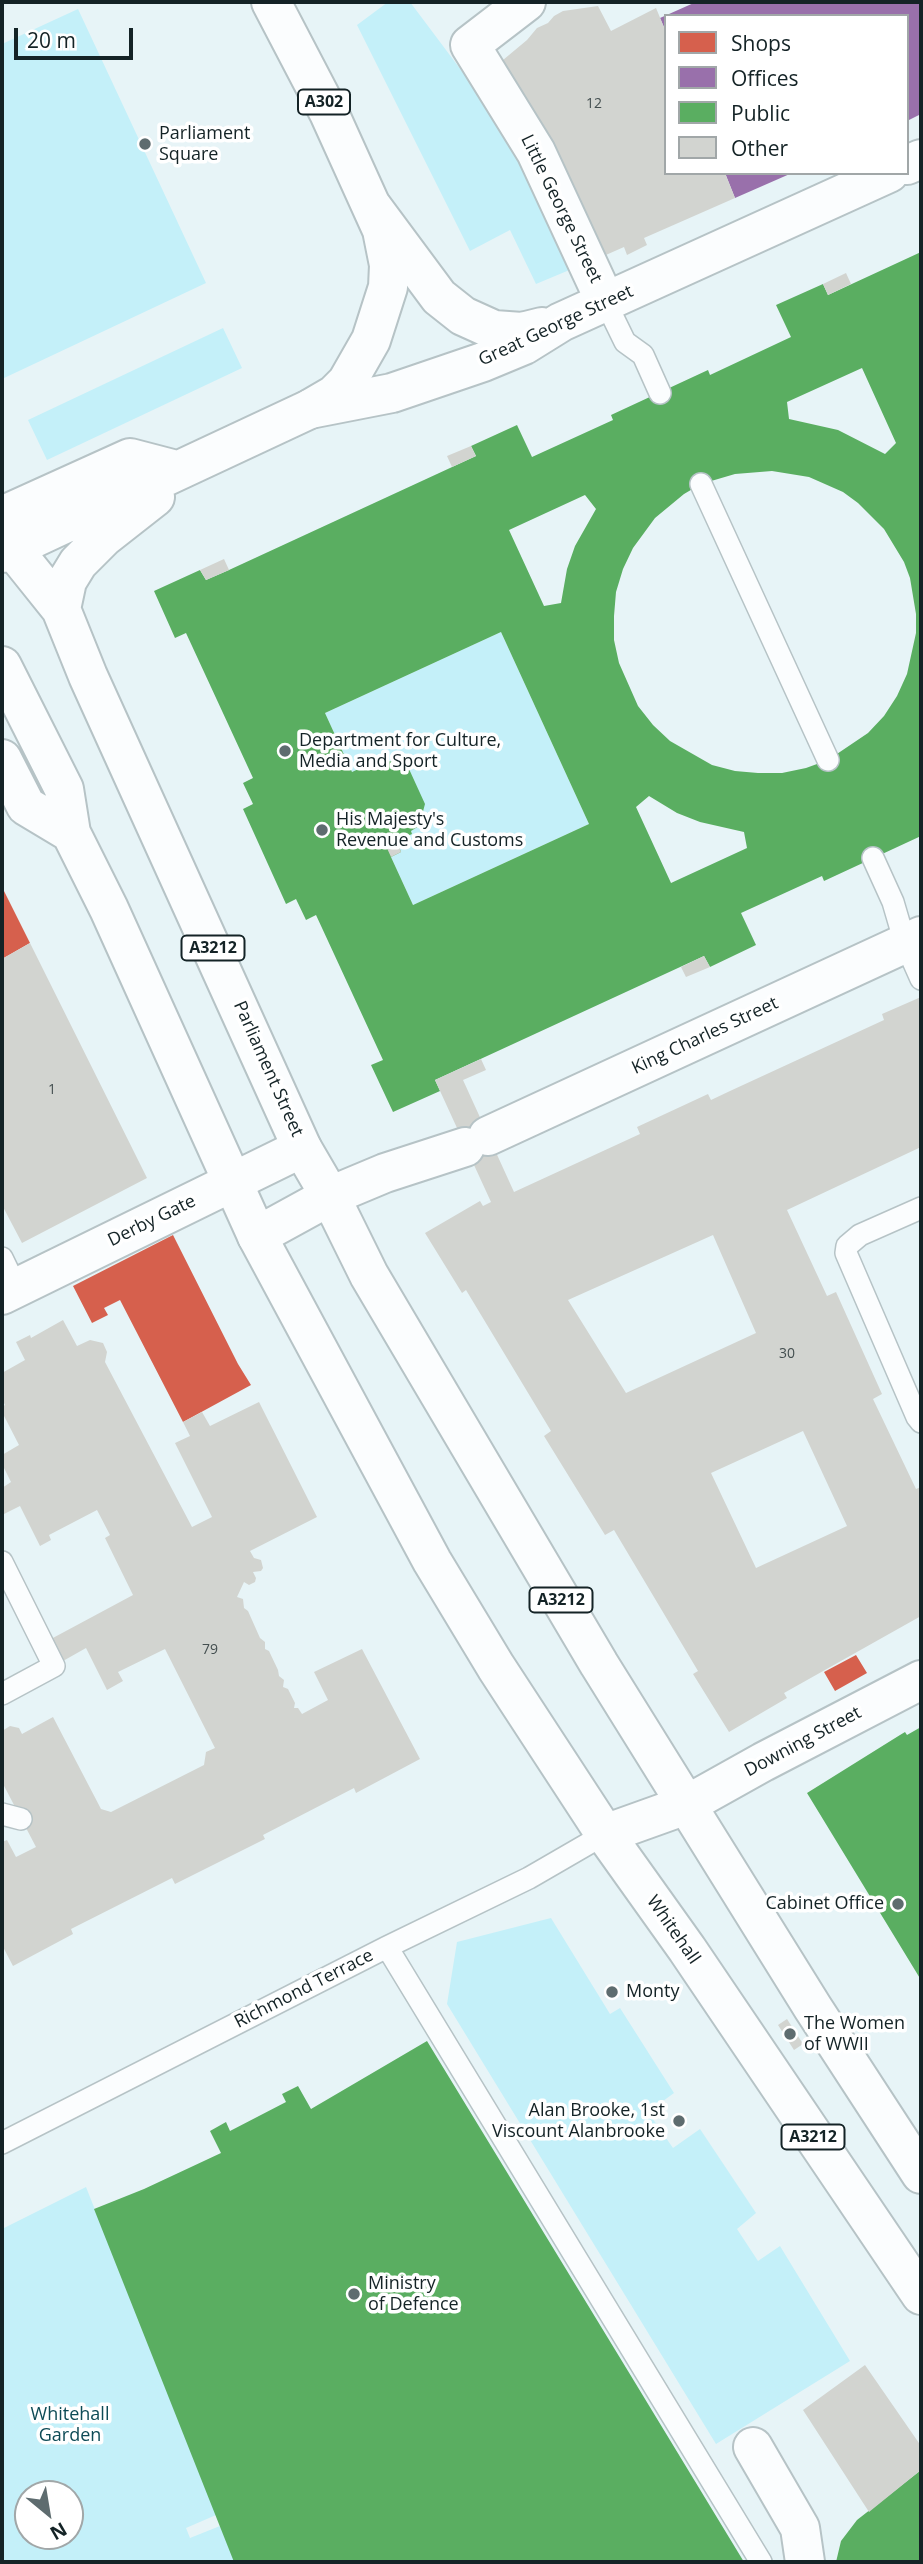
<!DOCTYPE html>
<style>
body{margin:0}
#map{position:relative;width:923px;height:2564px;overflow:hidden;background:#e7f4f7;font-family:"Open Sans",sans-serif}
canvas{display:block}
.frame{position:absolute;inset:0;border:4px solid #142326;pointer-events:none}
.legend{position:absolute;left:664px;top:14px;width:245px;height:161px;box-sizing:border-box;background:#fff;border:2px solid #a1a7a8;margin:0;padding:9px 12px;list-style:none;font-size:21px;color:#142326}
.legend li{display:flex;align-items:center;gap:14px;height:35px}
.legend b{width:35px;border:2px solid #a1a7a8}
.north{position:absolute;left:14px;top:2480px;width:70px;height:70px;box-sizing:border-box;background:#fff;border:2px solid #a1a7a8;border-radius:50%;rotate:150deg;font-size:19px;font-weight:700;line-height:28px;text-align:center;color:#142326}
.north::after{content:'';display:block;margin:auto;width:24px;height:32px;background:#5e6c6f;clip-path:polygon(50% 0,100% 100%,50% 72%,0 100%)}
.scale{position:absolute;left:14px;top:28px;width:119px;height:32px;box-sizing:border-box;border:4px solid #142326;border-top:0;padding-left:9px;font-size:21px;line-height:24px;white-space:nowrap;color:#142326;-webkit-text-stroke:5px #fff;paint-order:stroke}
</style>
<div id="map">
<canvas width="923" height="2564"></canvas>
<div class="frame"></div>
<ul class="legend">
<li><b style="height:19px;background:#d6604d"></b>Shops</li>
<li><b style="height:19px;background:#9970ab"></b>Offices</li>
<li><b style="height:19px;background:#5aae61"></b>Public</li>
<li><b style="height:19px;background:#d2d4d0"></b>Other</li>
</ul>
<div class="north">N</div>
<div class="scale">20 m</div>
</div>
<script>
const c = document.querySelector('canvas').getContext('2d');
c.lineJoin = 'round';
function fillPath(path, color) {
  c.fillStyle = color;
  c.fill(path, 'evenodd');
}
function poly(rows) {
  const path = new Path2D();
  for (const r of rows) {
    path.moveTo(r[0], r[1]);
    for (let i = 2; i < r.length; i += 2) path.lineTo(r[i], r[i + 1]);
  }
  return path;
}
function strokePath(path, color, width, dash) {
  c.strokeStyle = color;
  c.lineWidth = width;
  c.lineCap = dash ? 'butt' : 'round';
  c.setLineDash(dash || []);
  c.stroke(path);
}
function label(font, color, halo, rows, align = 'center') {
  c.font = font + ' "Open Sans",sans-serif';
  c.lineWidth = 7;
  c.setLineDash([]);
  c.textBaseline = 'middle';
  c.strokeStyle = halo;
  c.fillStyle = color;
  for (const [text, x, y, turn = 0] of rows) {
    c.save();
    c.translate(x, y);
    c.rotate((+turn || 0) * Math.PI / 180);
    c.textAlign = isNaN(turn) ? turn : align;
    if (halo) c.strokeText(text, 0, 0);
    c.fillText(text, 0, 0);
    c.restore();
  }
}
const green = poly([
 [388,2,410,2,497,118,579,266,536,284,510,230,470,251,357,25],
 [78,9,206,283,2,379,2,44],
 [223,328,242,368,47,460,28,420],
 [501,632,589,824,413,905,391,857,401,852,397,841,412,834,411,831,419,826,423,816,423,806,407,770,396,762,387,760,352,772,325,713],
 [551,1918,610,2014,620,2008,674,2093,648,2112,673,2148,700,2129,756,2213,737,2229,758,2261,780,2246,850,2361,716,2444,447,2004,457,1942],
 [86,2187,216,2515,186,2528,190,2538,220,2526,235,2562,2,2562,2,2229],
 [28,2494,70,2494,70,2536,28,2536]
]);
const shops = poly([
 [2,887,30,943,2,959],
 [173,1235,238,1364,251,1385,183,1422,120,1300,104,1308,108,1315,92,1323,73,1286],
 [856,1655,867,1673,835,1691,824,1672]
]);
const offices = poly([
 [696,2,921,2,921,114,907,121,907,16,666,16,666,32,660,18],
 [725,173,792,173,735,198]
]);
const public = poly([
 [921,252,921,830,919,831,921,836,824,881,822,876,741,913,756,945,710,967,704,956,435,1080,440,1091,393,1112,371,1065,383,1060,316,915,306,920,296,899,286,904,243,809,253,804,243,783,253,778,186,633,175,638,154,591,200,570,206,580,229,570,476,456,471,446,517,425,532,457,613,420,611,415,708,370,710,375,791,337,776,305,823,284,828,295],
 [862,368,896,443,885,454,838,430,789,419,787,402],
 [772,471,809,477,843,492,858,503,884,529,904,562,910,578,916,614,916,633,907,674,897,696,884,716,868,733,828,760,806,768,782,773,758,773,735,771,712,765,670,741,653,725,638,706,619,663,614,640,614,616,616,592,623,569,633,548,655,518,684,494,701,484,735,474],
 [585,495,596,509,575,546,567,569,561,603,544,606,509,530],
 [501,632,589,824,413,905,391,857,401,852,397,841,412,834,411,831,419,826,425,804,409,769,407,770,396,762,378,760,352,772,325,713],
 [649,796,677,813,700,822,744,832,747,848,671,883,636,807],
 [921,1727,921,1980,807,1793,900,1735,905,1732,907,1735],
 [427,2041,628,2371,744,2562,234,2562,94,2209,144,2189,221,2153,210,2131,226,2122,230,2131,286,2102,282,2094,298,2086,311,2109],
 [921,2470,921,2562,836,2562,841,2541,857,2520]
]);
const building = poly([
 [598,6,611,31,656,8,666,32,666,173,725,173,735,198,644,238,647,245,627,255,624,247,599,258,497,65,527,40,537,28,548,23,554,16,563,11],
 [846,273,851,284,828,295,823,284],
 [471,446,476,456,452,467,447,456],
 [224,559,229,570,206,580,200,570],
 [397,841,401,852,391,857,386,846],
 [30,943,147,1178,22,1243,2,1205,2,959],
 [704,956,710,967,686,977,681,967],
 [921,997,921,1147,787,1210,827,1296,836,1292,882,1394,873,1399,916,1489,921,1487,921,1616,784,1693,787,1698,729,1732,693,1674,698,1671,614,1530,605,1535,544,1436,551,1431,466,1290,462,1293,425,1233,480,1201,483,1206,491,1202,435,1080,481,1059,486,1070,463,1080,514,1192,640,1134,637,1127,708,1094,711,1100,730,1091,884,1020,882,1014],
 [713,1235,756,1333,626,1393,568,1300],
 [803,1431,847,1526,756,1568,711,1473],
 [63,1320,77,1346,90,1340,103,1343,107,1352,105,1362,192,1527,212,1517,175,1443,190,1436,183,1422,202,1412,210,1426,259,1402,317,1517,250,1551,254,1558,261,1560,263,1568,261,1571,253,1572,256,1578,255,1582,249,1585,244,1582,237,1597,243,1599,244,1608,248,1611,260,1638,265,1642,265,1649,269,1651,278,1670,279,1676,284,1680,283,1687,288,1689,295,1703,294,1708,298,1708,302,1714,328,1700,314,1672,362,1649,420,1759,356,1793,354,1788,263,1835,265,1839,175,1884,172,1878,71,1929,73,1934,13,1966,2,1945,2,1842,7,1840,16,1857,36,1847,2,1782,2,1731,10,1726,19,1728,22,1734,53,1717,101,1809,111,1812,204,1765,206,1752,215,1748,165,1649,118,1672,123,1681,107,1690,86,1648,63,1661,51,1639,133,1595,105,1538,110,1535,97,1510,49,1535,51,1540,40,1546,20,1506,2,1515,2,1488,11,1482,2,1464,2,1455,19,1445,2,1412,2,1407,5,1405,2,1399,2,1373,25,1360,16,1342,30,1335,31,1338],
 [787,2019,803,2044,794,2050,778,2025],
 [865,2365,921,2446,921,2470,869,2512,803,2410]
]);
const lane = poly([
 [606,303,625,342,643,355,660,393],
 [701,484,828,760],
 [873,858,893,902,905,943,921,979],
 [921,1208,860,1235,847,1246,846,1253,917,1417,921,1422],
 [2,1258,16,1287],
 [2,1562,54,1666,2,1694],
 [2,1814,21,1819],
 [387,1947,761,2562],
 [2,2143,387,1947,529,1878,605,1834]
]);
const street = poly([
 [526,2,470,45,536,152,606,303],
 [488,1136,921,936],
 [257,1236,330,1196,385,1173,465,1147],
 [2,1295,302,1148],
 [605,1834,686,1805,763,1762,921,1680],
 [753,2447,800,2528,805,2562]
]);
const secondary = poly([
 [907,165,921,159],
 [373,208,439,297,463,316,494,330,522,332,542,327],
 [310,409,392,393,483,362,524,345,561,322,889,173]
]);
const primary = poly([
 [2,516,130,458,176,470],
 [12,548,61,609,88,676,302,1148,330,1196,369,1275,599,1664,813,2008,921,2174],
 [2,553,310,409,334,395,347,382,371,340,388,287,389,265,382,230,329,113,271,2],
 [61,609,67,581,78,563,104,537,155,497],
 [2,666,64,789,71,833,109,909,257,1236,432,1561,496,1667,605,1834,687,1949,921,2295],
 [2,759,26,806,71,833]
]);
const markers = [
 [145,144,7,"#5e6c6f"],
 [285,751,7,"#5e6c6f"],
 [322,830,7,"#5e6c6f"],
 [898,1904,7,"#5e6c6f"],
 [612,1992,7,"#5e6c6f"],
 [790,2034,7,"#5e6c6f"],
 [679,2121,7,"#5e6c6f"],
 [354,2294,7,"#5e6c6f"]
];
const numberNames = [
 ["12",594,104],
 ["1",52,1090],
 ["30",787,1354],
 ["79",210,1650]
];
const shields = [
 [324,102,52],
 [213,948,63],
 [561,1600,63],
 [813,2137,63]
];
const shieldNames = [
 ["A302",324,102],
 ["A3212",213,948],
 ["A3212",561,1600],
 ["A3212",813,2137]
];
const poiNames = [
 ["Parliament",159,134],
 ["Square",159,155],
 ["Department for Culture,",299,741],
 ["Media and Sport",299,762],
 ["His Majesty's",336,820],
 ["Revenue and Customs",336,841],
 ["Cabinet Office",884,1904,"right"],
 ["Monty",626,1992],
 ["The Women",804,2024],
 ["of WWII",804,2045],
 ["Alan Brooke, 1st",665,2111,"right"],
 ["Viscount Alanbrooke",665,2132,"right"],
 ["Ministry",368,2284],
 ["of Defence",368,2305]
];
const streetNames = [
 ["Little George Street",561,209,64],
 ["Great George Street",556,326,-25],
 ["King Charles Street",705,1036,-25],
 ["Parliament Street",268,1069,66],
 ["Derby Gate",152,1221,-26],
 ["Downing Street",803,1742,-28],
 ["Whitehall",673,1930,55],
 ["Richmond Terrace",304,1989,-27]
];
const parkNames = [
 ["Whitehall",70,2415],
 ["Garden",70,2436]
];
fillPath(green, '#c4f0f9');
fillPath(shops, '#d6604d');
fillPath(offices, '#9970ab');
fillPath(public, '#5aae61');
fillPath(building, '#d2d4d0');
strokePath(lane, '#b6c3c6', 24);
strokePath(street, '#b6c3c6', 42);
strokePath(secondary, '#b6c3c6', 42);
strokePath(primary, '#b6c3c6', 42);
strokePath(lane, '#fbfdfe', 21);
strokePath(street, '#fbfdfe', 38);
strokePath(secondary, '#fbfdfe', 38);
strokePath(primary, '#fbfdfe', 38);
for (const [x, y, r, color] of markers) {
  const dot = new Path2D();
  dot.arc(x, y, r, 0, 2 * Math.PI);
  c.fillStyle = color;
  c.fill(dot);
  strokePath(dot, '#fff', 2.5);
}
label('14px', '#444f50', null, numberNames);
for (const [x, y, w] of shields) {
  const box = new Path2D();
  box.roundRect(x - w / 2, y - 12.5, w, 25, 5);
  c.fillStyle = '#fff';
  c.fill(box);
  strokePath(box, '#142326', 2);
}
label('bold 16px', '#142326', null, shieldNames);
label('18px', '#142326', '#fff', poiNames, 'left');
label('18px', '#142326', '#fff', streetNames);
label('18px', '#0e4b56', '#fff', parkNames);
</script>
